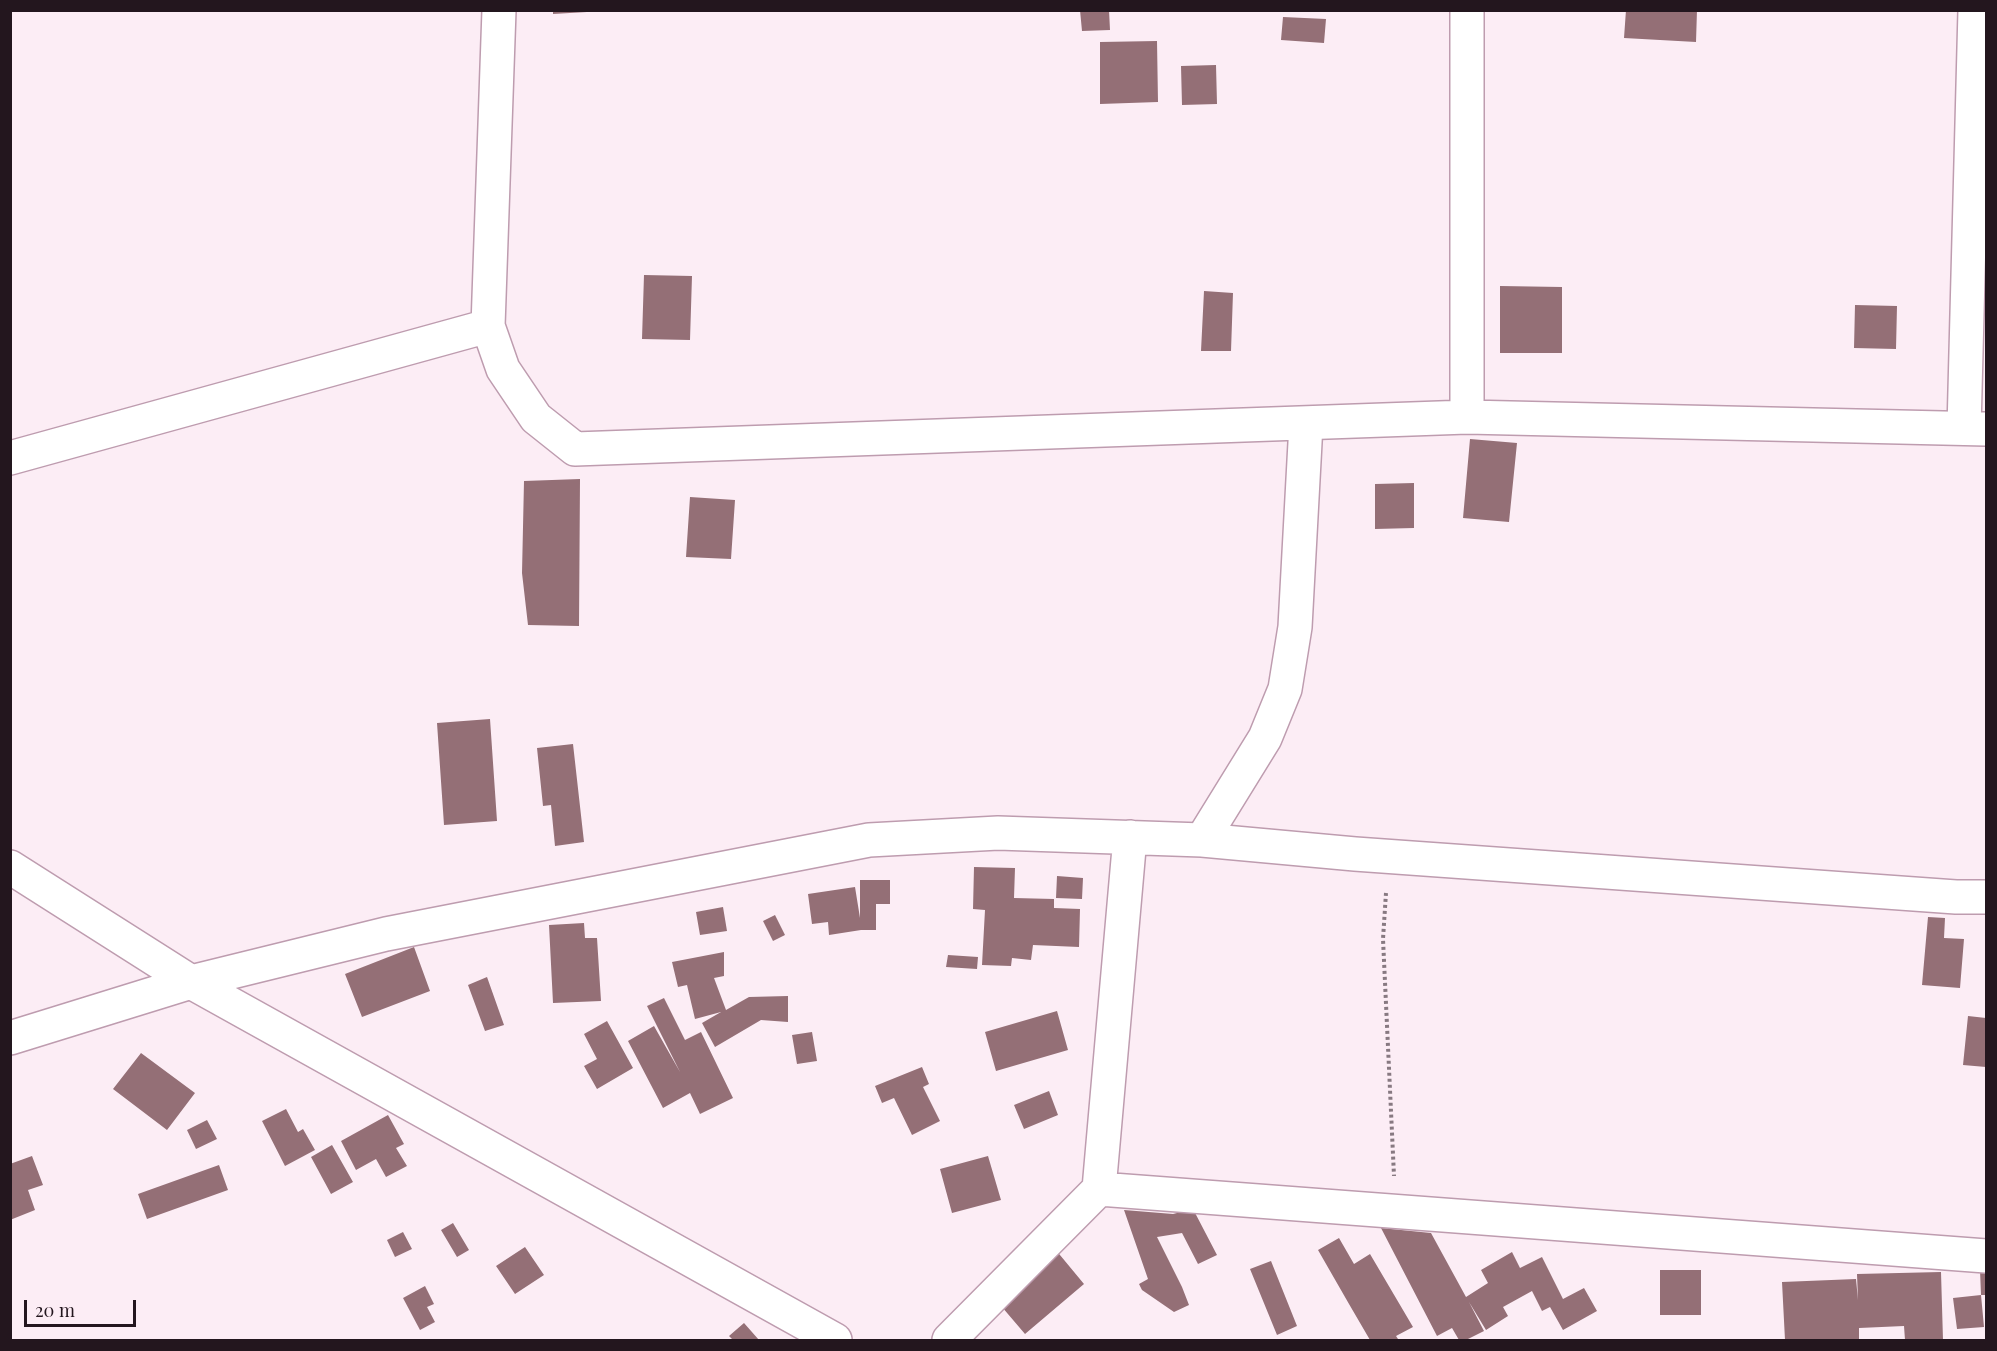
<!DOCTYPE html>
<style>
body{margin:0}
#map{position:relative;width:1997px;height:1351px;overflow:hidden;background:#fcedf5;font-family:"Playfair Display",serif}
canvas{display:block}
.frame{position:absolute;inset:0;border:12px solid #23161e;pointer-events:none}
.scale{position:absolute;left:24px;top:1300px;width:112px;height:27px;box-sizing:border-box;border:3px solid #23161e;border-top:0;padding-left:8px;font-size:18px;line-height:21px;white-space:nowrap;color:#23161e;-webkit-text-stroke:4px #fcedf5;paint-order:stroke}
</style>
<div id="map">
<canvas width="1997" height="1351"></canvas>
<div class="frame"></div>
<div class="scale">20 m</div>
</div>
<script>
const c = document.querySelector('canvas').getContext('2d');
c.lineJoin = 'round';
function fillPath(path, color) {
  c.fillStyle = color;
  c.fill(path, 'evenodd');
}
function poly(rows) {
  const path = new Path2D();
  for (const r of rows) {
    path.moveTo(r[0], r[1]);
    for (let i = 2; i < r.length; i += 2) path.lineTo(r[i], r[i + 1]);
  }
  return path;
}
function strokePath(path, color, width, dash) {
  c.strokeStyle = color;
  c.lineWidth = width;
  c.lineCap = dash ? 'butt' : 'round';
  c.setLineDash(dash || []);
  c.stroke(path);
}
const building = poly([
 [553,10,587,10,587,12,553,14],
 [1080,10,1109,10,1110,30,1082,31],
 [1626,10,1697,10,1696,42,1624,38],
 [1283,17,1326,19,1324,43,1281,40],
 [1157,41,1158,102,1100,104,1100,42],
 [1216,65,1217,104,1182,105,1181,66],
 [644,275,692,276,690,340,642,339],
 [1500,286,1562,287,1562,353,1500,353],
 [1204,291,1233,293,1231,351,1201,351],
 [1855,305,1897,306,1896,349,1854,348],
 [1470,439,1517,443,1509,522,1463,518],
 [580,479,579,626,528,625,522,573,524,481],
 [1414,483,1414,528,1375,529,1375,484],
 [690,497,735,500,731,559,686,557],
 [490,719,497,821,444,825,437,723],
 [573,744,584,842,555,846,551,805,543,806,537,748],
 [974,867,1015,868,1014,898,1054,899,1054,908,1080,909,1079,947,1033,945,1031,960,1012,958,1011,966,982,965,985,910,973,909],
 [1057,876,1083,878,1082,899,1056,898],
 [860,880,890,880,890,904,876,904,876,930,861,930,829,935,828,922,812,924,808,894,855,887,860,918],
 [723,907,727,931,700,935,696,912],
 [775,915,785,935,773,941,763,921],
 [1928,917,1945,918,1944,938,1964,939,1960,988,1922,985],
 [584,923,585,938,597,938,601,1001,553,1003,549,925],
 [414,947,430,991,362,1017,345,974],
 [724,952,724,976,714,978,726,1010,749,997,788,996,788,1022,761,1020,715,1047,702,1023,721,1012,695,1019,687,985,678,987,672,962],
 [948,955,978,957,977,969,946,967],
 [487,977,504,1025,485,1031,468,985],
 [664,998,685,1040,701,1032,733,1098,700,1114,690,1093,663,1108,628,1041,654,1026,680,1072,647,1006],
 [1057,1011,1068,1050,996,1071,985,1032],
 [1968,1016,1986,1018,1986,1067,1963,1065],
 [607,1021,633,1068,597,1089,584,1066,597,1059,584,1034],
 [812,1032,817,1061,797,1064,792,1035],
 [141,1053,195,1093,167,1130,113,1089],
 [922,1067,929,1084,923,1087,940,1121,912,1135,894,1098,882,1103,875,1086],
 [1049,1091,1058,1115,1024,1129,1014,1105],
 [286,1109,298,1132,303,1129,315,1150,285,1166,262,1121],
 [388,1115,404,1144,396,1148,407,1166,386,1177,376,1159,356,1170,341,1141],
 [207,1120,217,1139,196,1149,187,1130],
 [332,1145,353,1182,331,1194,311,1157],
 [32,1156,43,1185,28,1190,35,1210,10,1220,10,1164],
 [988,1156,1001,1200,952,1213,940,1169],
 [219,1165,228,1190,147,1219,138,1194],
 [1193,1209,1217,1255,1198,1264,1182,1233,1157,1237,1182,1287,1189,1305,1174,1312,1142,1290,1139,1284,1148,1279,1124,1210,1173,1214],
 [453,1223,469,1250,457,1257,441,1230],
 [1381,1228,1431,1233,1466,1297,1488,1283,1481,1270,1512,1252,1520,1268,1542,1257,1563,1299,1584,1288,1597,1311,1563,1330,1550,1307,1542,1311,1532,1291,1503,1307,1508,1316,1486,1330,1469,1302,1484,1331,1466,1340,1459,1340,1452,1328,1437,1336],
 [403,1232,412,1249,395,1257,387,1240],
 [1339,1238,1354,1264,1370,1254,1413,1327,1396,1336,1398,1339,1370,1340,1349,1304,1318,1250],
 [525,1247,544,1275,515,1294,496,1266],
 [1055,1249,1084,1284,1025,1334,996,1300],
 [1271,1261,1297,1326,1277,1335,1250,1269],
 [1660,1270,1701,1270,1701,1315,1660,1315],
 [1980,1270,1986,1270,1986,1295,1981,1295,1984,1327,1957,1329,1953,1298,1981,1295],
 [1941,1272,1943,1340,1905,1340,1904,1326,1859,1328,1859,1340,1785,1340,1782,1282,1856,1279,1858,1300,1857,1274],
 [425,1286,434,1304,427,1307,435,1322,420,1330,403,1298],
 [744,1323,759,1340,733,1340,729,1336]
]);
const path = poly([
 [1386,893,1383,939,1394,1176]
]);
const street = poly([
 [499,10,488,326,503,369,536,418,575,449,1467,417,1986,429],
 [1467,417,1467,10],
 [1964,428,1975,10],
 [10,458,488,326],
 [1202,840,1265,738,1285,689,1295,627,1306,424],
 [10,867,191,982,835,1340],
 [10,1038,191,982,386,934,869,840,998,833,1202,840,1355,854,1956,897,1986,897],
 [1099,1189,1986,1256],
 [949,1340,1099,1189,1130,837]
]);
fillPath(building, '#946f76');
strokePath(street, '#be9caf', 36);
strokePath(path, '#877981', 4, [3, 3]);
strokePath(street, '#fff', 33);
</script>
